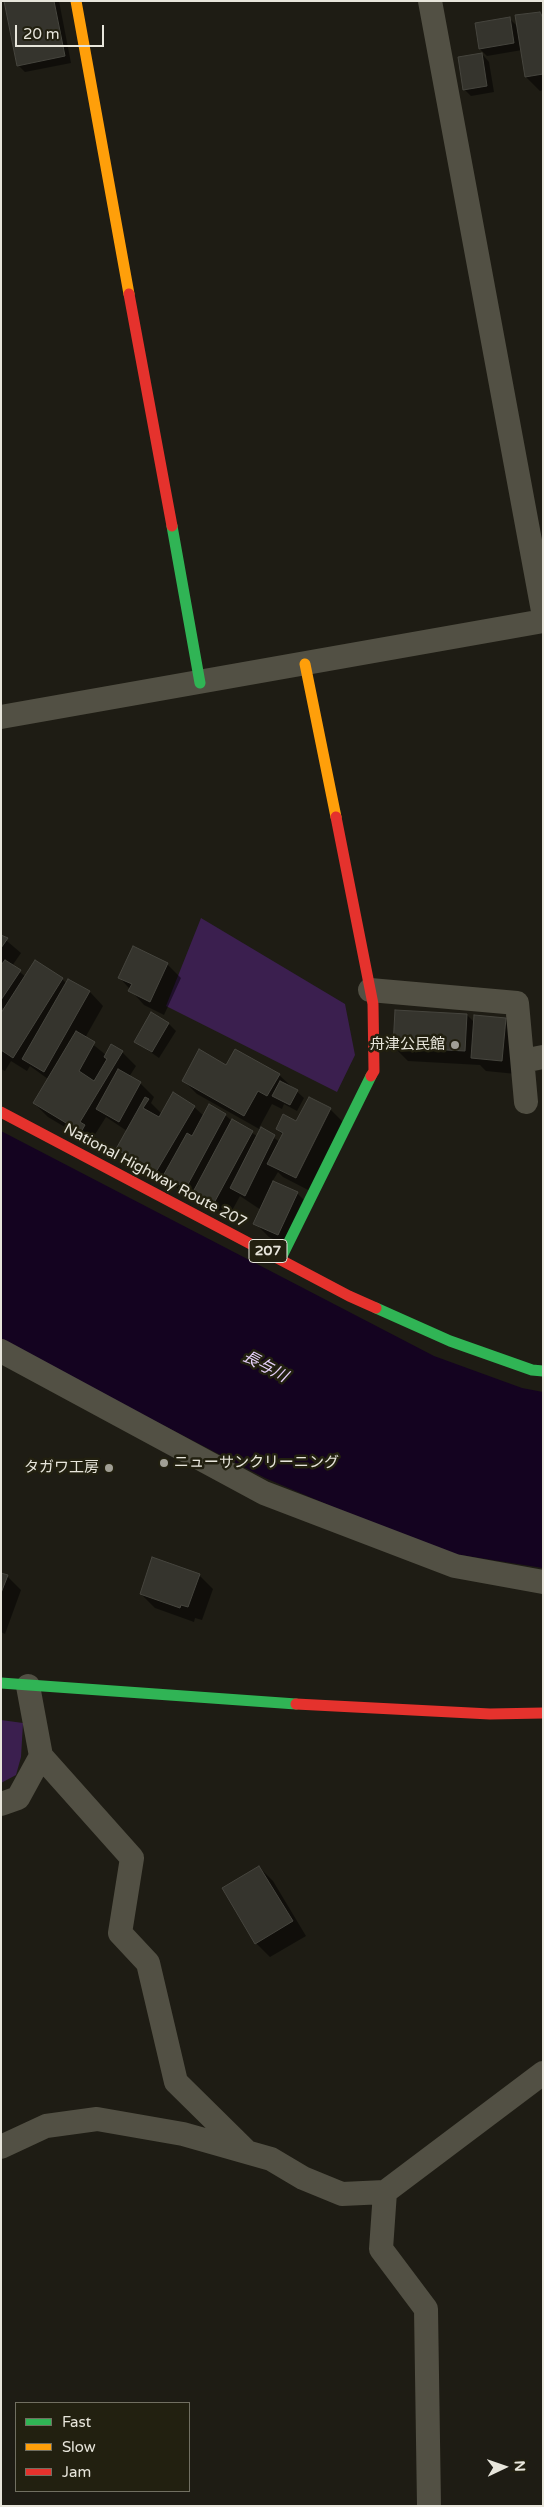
<!DOCTYPE html>
<meta charset="utf-8">
<style>
body{margin:0}
#map{position:relative;width:544px;height:2507px;overflow:hidden;background:#1e1c14;font-family:"Varela Round",sans-serif}
canvas{display:block}
.frame{position:absolute;inset:0;border:2px solid #e7e5db;pointer-events:none}
.legend{position:absolute;left:15px;top:2402px;width:175px;height:90px;box-sizing:border-box;background:#222010;border:1px solid #716f61;margin:0;padding:6px 9px;list-style:none;font-size:15px;color:#e7e5db}
.legend li{display:flex;align-items:center;gap:10px;height:25px}
.legend b{width:25px;border:1px solid #716f61}
.north{position:absolute;left:479px;top:2442px;width:50px;height:50px;-webkit-text-stroke:4px #222010;paint-order:stroke;rotate:87deg;font-size:14px;font-weight:700;line-height:20px;text-align:center;color:#e7e5db}
.north::after{content:'';display:block;margin:auto;width:18px;height:22px;background:#e7e5db;clip-path:polygon(50% 0,100% 100%,50% 72%,0 100%)}
.scale{position:absolute;left:15px;top:25px;width:89px;height:22px;box-sizing:border-box;border:2px solid #e7e5db;border-top:0;padding-left:6px;font-size:15px;line-height:18px;white-space:nowrap;color:#e7e5db;-webkit-text-stroke:4px #222010;paint-order:stroke}
</style>
<div id="map">
<canvas width="544" height="2507"></canvas>
<div class="frame"></div>
<ul class="legend">
<li><b style="height:6px;background:#30b455"></b>Fast</li>
<li><b style="height:6px;background:#ff9f0a"></b>Slow</li>
<li><b style="height:6px;background:#e5322d"></b>Jam</li>
</ul>
<div class="north">N</div>
<div class="scale">20 m</div>
</div>
<script>
const c = document.querySelector('canvas').getContext('2d');
c.lineJoin = 'round';
function fillPath(path, color) {
  c.fillStyle = color;
  c.fill(path, 'evenodd');
}
function poly(rows) {
  const path = new Path2D();
  for (const r of rows) {
    path.moveTo(r[0], r[1]);
    for (let i = 2; i < r.length; i += 2) path.lineTo(r[i], r[i + 1]);
  }
  return path;
}
function strokePath(path, color, width, dash) {
  c.strokeStyle = color;
  c.lineWidth = width;
  c.lineCap = dash ? 'butt' : 'round';
  c.setLineDash(dash || []);
  c.stroke(path);
}
function label(font, color, halo, rows, align = 'center') {
  c.font = font + ' "Varela Round","Noto Sans JP",sans-serif';
  c.lineWidth = 5;
  c.setLineDash([]);
  c.textBaseline = 'middle';
  c.strokeStyle = halo;
  c.fillStyle = color;
  for (const [text, x, y, turn = 0] of rows) {
    c.save();
    c.translate(x, y);
    c.rotate((+turn || 0) * Math.PI / 180);
    c.textAlign = isNaN(turn) ? turn : align;
    if (halo) c.strokeText(text, 0, 0);
    c.fillText(text, 0, 0);
    c.restore();
  }
}
const green = poly([
 [201,918,345,1004,355,1055,337,1092,166,1006],
 [1,1720,23,1723,21,1757,16,1775,1,1783]
]);
const water = poly([
 [1,1131,434,1356,522,1388,543,1392,543,1568,455,1554,390,1531,265,1478,51,1367,1,1338]
]);
const shadow = poly([
 [5,1,59,1,71,63,25,72,18,65],
 [540,13,543,16,543,90,540,91,526,77,522,50,487,56,480,49,510,19,519,28],
 [482,54,489,62,494,92,471,96,464,89],
 [1,936,21,953,12,966,26,977,62,979,67,984,69,980,90,992,103,1006,85,1038,106,1055,122,1052,136,1066,129,1077,140,1083,154,1097,151,1103,162,1114,194,1107,204,1116,225,1115,232,1121,257,1136,261,1130,197,1094,183,1080,227,1066,279,1075,304,1098,297,1111,284,1104,282,1109,272,1104,259,1128,280,1142,283,1135,277,1129,330,1109,344,1123,310,1191,283,1177,278,1172,272,1182,297,1193,311,1207,292,1248,269,1237,255,1223,261,1210,240,1196,229,1216,209,1206,202,1199,201,1201,179,1190,172,1183,171,1185,131,1162,117,1148,127,1131,106,1117,94,1136,98,1140,95,1145,48,1117,34,1103,48,1079,30,1066,27,1071,11,1061,5,1071,1,1069,1,1016,5,1009,1,1007],
 [167,964,181,978,164,1015,144,1005,119,977],
 [467,1015,475,1023,506,1019,520,1033,516,1074,486,1071,480,1065,408,1061,394,1047],
 [169,1024,176,1031,159,1058,136,1042],
 [1,1574,7,1576,21,1590,5,1634,1,1632],
 [199,1575,213,1589,202,1620,195,1618,194,1622,155,1608,141,1594],
 [259,1867,273,1881,306,1936,270,1957,256,1943]
]);
const building = poly([
 [4,1,54,1,65,56,17,66,4,1],
 [540,12,543,18,543,74,525,77,515,15,540,12],
 [510,17,514,43,479,49,475,23,510,17],
 [482,53,487,86,463,90,458,57,482,53],
 [1,935,8,938,1,948,1,935],
 [133,946,168,963,150,1002,128,991,132,984,118,978,133,946],
 [5,960,21,970,1,1000,1,965,5,960],
 [35,960,63,978,13,1058,1,1050,1,1013,35,960],
 [68,979,90,991,44,1072,22,1059,68,979],
 [395,1010,467,1014,465,1051,393,1047,395,1010],
 [151,1012,169,1023,152,1052,134,1042,151,1012],
 [474,1015,506,1018,502,1061,471,1058,474,1015],
 [76,1031,95,1042,79,1071,94,1081,107,1059,104,1057,111,1044,123,1051,80,1122,85,1125,81,1132,33,1103,76,1031],
 [199,1049,226,1065,235,1049,280,1074,267,1096,258,1091,244,1116,182,1081,199,1049],
 [118,1069,141,1082,119,1122,96,1109,118,1069],
 [280,1081,298,1090,290,1105,272,1096,280,1081],
 [173,1092,195,1106,156,1172,116,1149,145,1097,149,1099,143,1108,159,1117,173,1092],
 [309,1097,331,1108,296,1178,267,1164,283,1133,276,1129,283,1114,296,1121,309,1097],
 [209,1104,226,1114,186,1188,163,1176,187,1133,192,1136,209,1104],
 [232,1119,253,1131,214,1203,193,1192,232,1119],
 [261,1127,275,1135,245,1196,230,1188,261,1127],
 [273,1181,298,1192,278,1235,253,1224,273,1181],
 [152,1557,200,1574,188,1607,181,1605,180,1608,140,1594,152,1557],
 [1,1573,8,1575,1,1593,1,1573],
 [259,1866,293,1921,255,1944,222,1888,259,1866]
]);
const street = poly([
 [430,1,543,611],
 [1,717,543,621],
 [370,990,517,1003,526,1102],
 [523,1061,543,1057],
 [1,1351,264,1493,455,1566,543,1582],
 [41,1756,132,1858,120,1933,148,1963,176,2082,245,2150],
 [1,1804,18,1798,41,1756,28,1686],
 [1,2147,46,2126,97,2119,183,2134,271,2159,303,2178,342,2194,385,2192,543,2073],
 [385,2192,381,2249,426,2309,429,2506]
]);
const fast = poly([
 [172,526,200,683],
 [281,1258,371,1076],
 [376,1308,450,1341,532,1370,543,1371],
 [1,1683,296,1704]
]);
const slow = poly([
 [76,1,129,294],
 [305,664,336,817]
]);
const jam = poly([
 [129,294,172,526],
 [336,817,373,1004,374,1071,371,1076],
 [1,1112,349,1296,376,1308],
 [296,1704,490,1714,543,1713]
]);
const markers = [
 [455,1045,5,"#a19f95"],
 [164,1463,5,"#a19f95"],
 [109,1468,5,"#a19f95"]
];
const shields = [
 [268,1251,38]
];
const shieldNames = [
 ["207",268,1251]
];
const poiNames = [
 ["舟津公民館",445,1045],
 ["ニューサンクリーニング",174,1463,"left"],
 ["タガワ工房",99,1468]
];
const streetNames = [
 ["National Highway Route 207",155,1176,28]
];
const waterNames = [
 ["長与川",265,1367,28]
];
fillPath(green, '#3b1f4f');
fillPath(water, '#140320');
fillPath(shadow, '#0007');
fillPath(building, '#35342d');
strokePath(building, '#46453e', 1);
strokePath(street, '#525044', 24);
strokePath(fast, '#30b455', 11);
strokePath(slow, '#ff9f0a', 11);
strokePath(jam, '#e5322d', 11);
for (const [x, y, r, color] of markers) {
  const dot = new Path2D();
  dot.arc(x, y, r, 0, 2 * Math.PI);
  c.fillStyle = color;
  c.fill(dot);
  strokePath(dot, '#222010', 2);
}
for (const [x, y, w] of shields) {
  const box = new Path2D();
  box.roundRect(x - w / 2, y - 11.5, w, 23, 4);
  c.fillStyle = '#222010';
  c.fill(box);
  strokePath(box, '#e7e5db', 1);
}
label('bold 14px', '#e7e5db', null, shieldNames);
label('15px', '#e7e5db', '#222010', poiNames, 'right');
label('15px', '#e7e5db', '#222010', streetNames);
label('italic 16px', '#e7d1fb', '#222010', waterNames);
</script>
